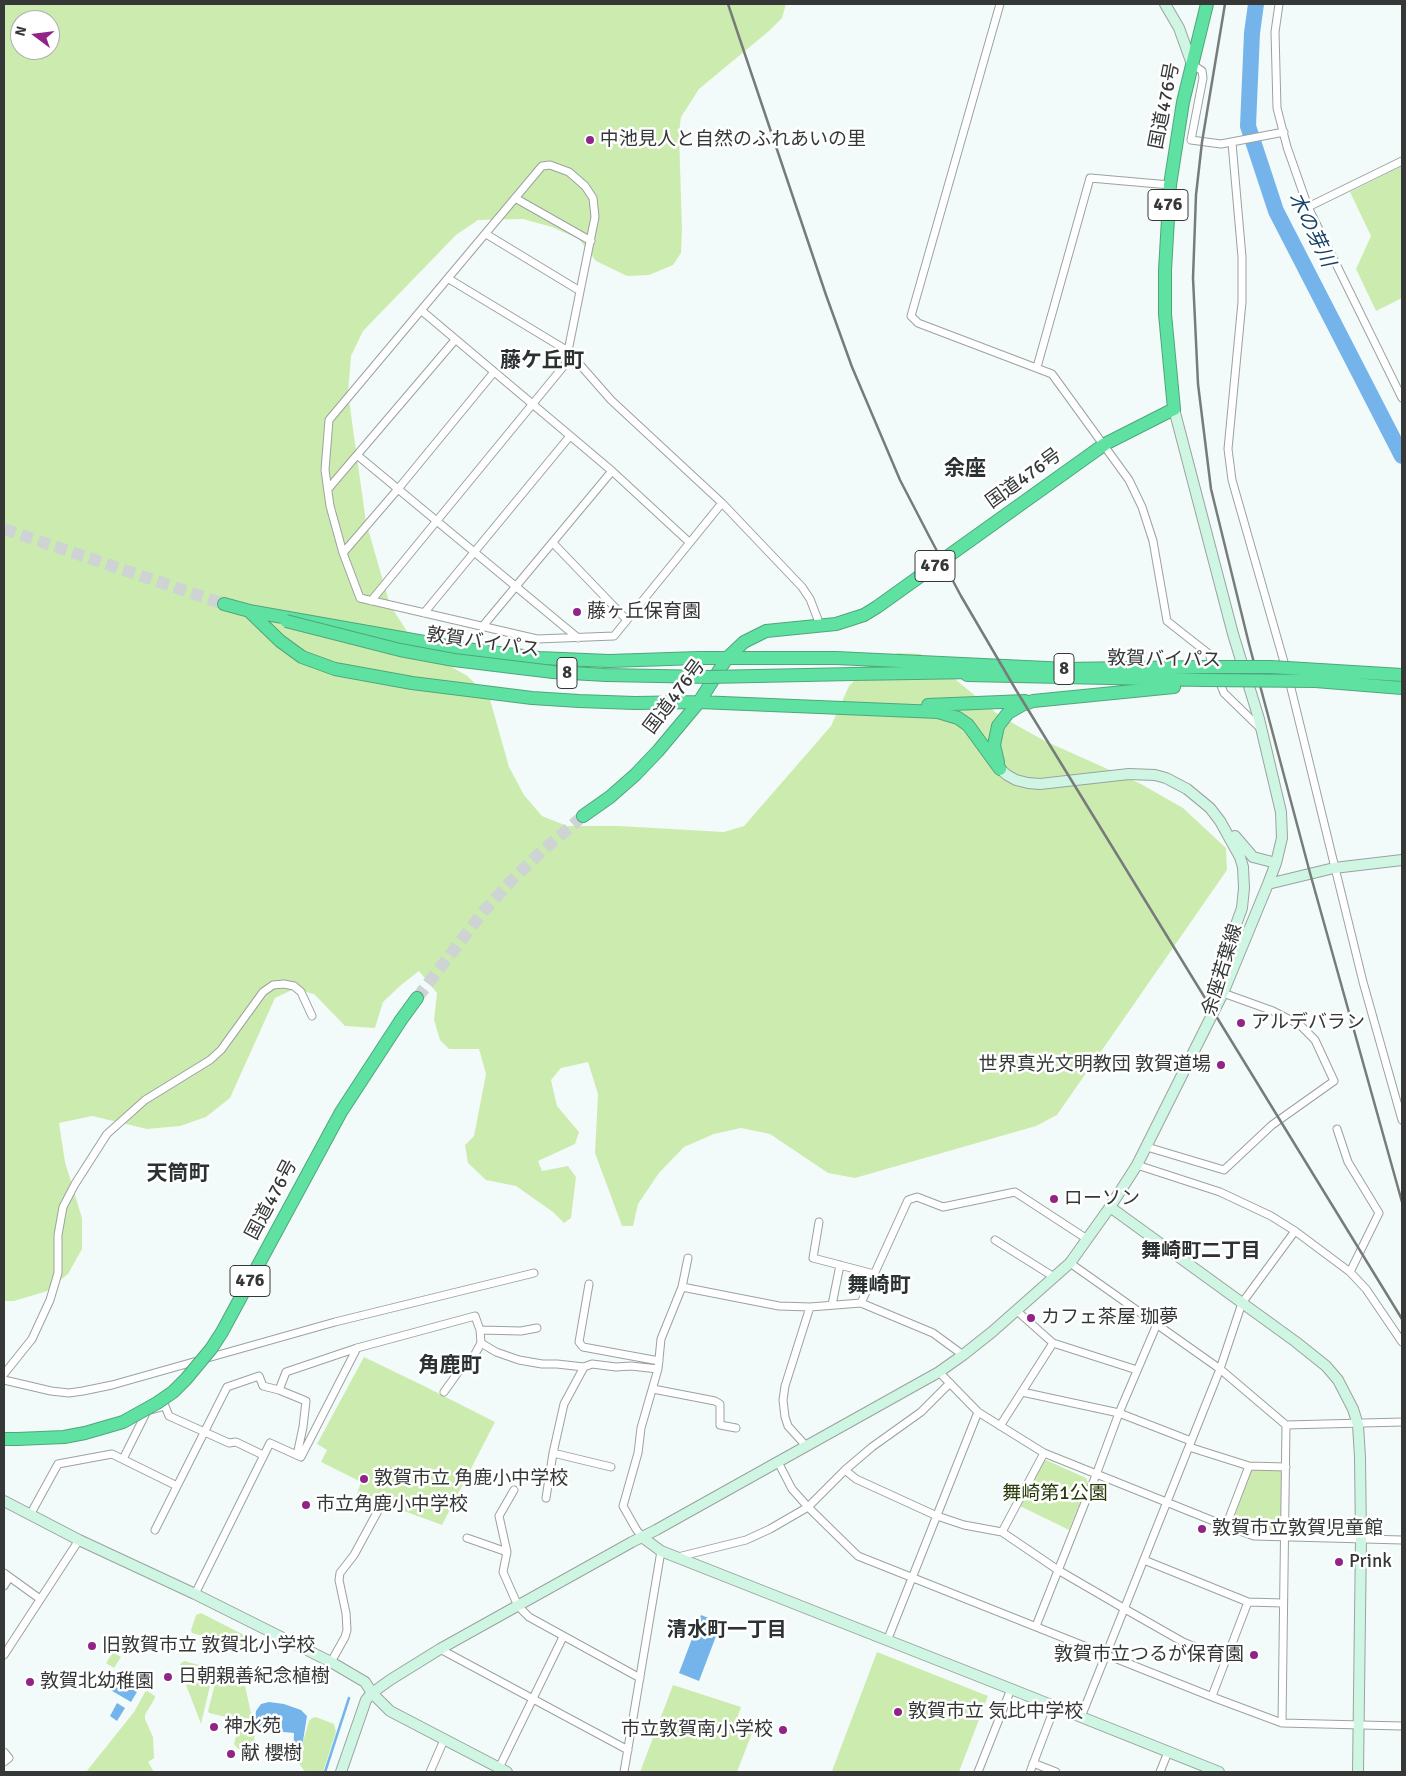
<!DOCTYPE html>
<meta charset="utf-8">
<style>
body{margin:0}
#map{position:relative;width:1406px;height:1776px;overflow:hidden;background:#f3fbfa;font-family:Signika,sans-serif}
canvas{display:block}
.frame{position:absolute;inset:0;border:5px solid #353837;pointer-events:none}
.north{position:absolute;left:10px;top:10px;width:50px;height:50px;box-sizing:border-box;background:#fff;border:1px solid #aeafaf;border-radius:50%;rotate:285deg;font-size:14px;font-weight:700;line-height:20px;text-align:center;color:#353837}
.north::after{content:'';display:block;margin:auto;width:18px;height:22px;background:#902487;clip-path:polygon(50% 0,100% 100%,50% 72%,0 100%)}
</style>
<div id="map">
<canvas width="1406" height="1776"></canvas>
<div class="frame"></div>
<div class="north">N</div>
</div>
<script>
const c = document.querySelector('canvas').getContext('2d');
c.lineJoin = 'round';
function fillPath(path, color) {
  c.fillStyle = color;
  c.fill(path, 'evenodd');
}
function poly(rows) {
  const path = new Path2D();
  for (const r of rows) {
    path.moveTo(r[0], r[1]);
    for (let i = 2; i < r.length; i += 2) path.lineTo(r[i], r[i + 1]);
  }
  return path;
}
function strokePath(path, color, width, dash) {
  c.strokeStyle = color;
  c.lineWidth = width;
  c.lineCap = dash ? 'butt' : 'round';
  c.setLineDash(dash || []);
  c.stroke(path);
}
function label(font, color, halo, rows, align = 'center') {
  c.font = font + ' Signika,"Noto Sans JP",sans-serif';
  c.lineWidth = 5;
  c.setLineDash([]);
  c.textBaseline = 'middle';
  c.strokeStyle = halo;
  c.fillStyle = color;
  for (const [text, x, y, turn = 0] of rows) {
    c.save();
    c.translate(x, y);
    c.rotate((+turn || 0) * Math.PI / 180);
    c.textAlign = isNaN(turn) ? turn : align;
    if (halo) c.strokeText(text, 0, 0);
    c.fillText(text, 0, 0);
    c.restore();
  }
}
const green = poly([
 [4,4,786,4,782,18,769,31,699,89,681,117,679,133,682,230,681,253,673,265,649,275,627,276,596,261,579,239,552,227,523,219,478,220,456,235,363,331,351,356,348,393,366,522,390,605,410,636,440,661,466,675,489,696,509,767,524,795,542,816,567,826,619,826,724,832,744,826,831,726,849,686,869,666,898,653,921,654,945,671,1000,716,1045,741,1141,784,1183,808,1226,848,1227,870,1057,1115,1036,1126,855,1178,828,1173,770,1134,741,1128,714,1134,684,1147,659,1173,638,1204,633,1226,622,1226,595,1153,598,1094,588,1062,561,1068,551,1080,557,1106,579,1132,575,1144,538,1161,542,1171,568,1166,576,1177,571,1218,564,1223,553,1212,516,1186,486,1180,468,1163,465,1145,474,1136,486,1074,479,1049,449,1049,440,1040,434,1020,437,993,419,971,401,985,383,1002,375,1028,345,1026,314,994,294,989,275,998,230,1098,206,1117,180,1126,147,1129,92,1116,59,1123,65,1162,82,1218,82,1249,68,1274,47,1291,14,1301,4,1301],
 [20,20,50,20,50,50,20,50],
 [1402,166,1402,298,1376,311,1356,269,1371,236,1350,192],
 [364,1357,426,1387,495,1422,442,1525,357,1494,361,1482,321,1462,327,1450,317,1444],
 [1046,1460,1086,1478,1088,1483,1069,1530,1020,1506,1042,1461],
 [1254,1470,1281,1470,1283,1474,1283,1530,1281,1533,1255,1532,1233,1524,1233,1521,1251,1471],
 [201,1613,250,1638,248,1646,246,1647,192,1633,191,1630,196,1615],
 [113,1652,121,1657,114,1668,106,1663],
 [877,1652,988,1696,959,1772,835,1772,832,1771],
 [184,1661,214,1669,201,1724,183,1677,180,1664],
 [220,1671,243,1676,255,1732,254,1743,252,1747,246,1750,238,1749,234,1744,239,1722,238,1720,209,1713,208,1711,218,1672],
 [673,1685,741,1707,736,1721,754,1728,737,1772,640,1772],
 [147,1691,155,1696,155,1698,145,1715,145,1719,153,1737,154,1758,148,1762,154,1772,86,1772,134,1712,145,1692],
 [316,1717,334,1724,336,1732,323,1772,305,1772,298,1762,299,1755,309,1721,312,1718]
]);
const water = poly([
 [701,1615,721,1623,699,1681,679,1673],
 [109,1674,137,1692,131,1702,102,1685],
 [269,1702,284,1704,301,1710,307,1716,302,1747,299,1755,293,1755,294,1733,264,1730,257,1727,255,1720,256,1711,261,1704],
 [117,1703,125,1708,117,1721,110,1716]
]);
const stream = poly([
 [325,1772,349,1698]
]);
const river = poly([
 [1256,4,1252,33,1248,126,1276,211,1402,456]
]);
const highwayTunnel = poly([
 [4,529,224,604],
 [417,998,483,912,512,880,542,851,583,816]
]);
const street = poly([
 [1000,4,911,316,918,323,1052,374,1129,480,1142,507,1153,541,1167,621,1209,654,1214,668],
 [1279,4,1275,32,1277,108,1287,147,1308,207,1402,398],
 [1192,64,1202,71,1203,78,1191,140,1221,144,1284,132],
 [1232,143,1242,257,1242,302,1228,449,1232,480,1286,669],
 [515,198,591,241],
 [1308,207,1402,161],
 [486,234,580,291],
 [449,279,568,351,611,400,722,503,802,587,810,599,820,625],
 [422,311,612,471,689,542],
 [568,351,595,217,593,198,585,186,569,172,550,165,542,166,329,420,325,470,330,506,343,553,360,598,537,639,614,636,722,503],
 [1037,367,1090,178,1170,185],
 [357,455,578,638],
 [328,489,455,340],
 [553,543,627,620],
 [343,553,398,489,494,372],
 [371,601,572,356],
 [424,613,570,436],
 [482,627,612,471],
 [1218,678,1224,693,1260,728],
 [1289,680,1363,982,1402,1120],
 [1337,1129,1348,1162,1379,1213,1350,1272],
 [1147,1147,1224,1170,1272,1125,1334,1081,1315,1040,1300,1025,1273,1011,1223,993],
 [1137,1165,1220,1192,1271,1216,1295,1231],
 [819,1222,813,1258,874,1274],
 [995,1240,1054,1277],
 [1070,1263,1220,1369,1286,1425,1402,1422],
 [589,1284,579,1342,583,1347,659,1361],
 [682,1287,688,1258],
 [861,1303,908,1200,917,1197,943,1207,1015,1192,1087,1239],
 [832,1305,840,1265],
 [1017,1311,1053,1343,1137,1370],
 [480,1330,521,1331,537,1328],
 [481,1343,496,1352,519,1360,542,1364,557,1364,584,1367,592,1364,616,1367,631,1366,658,1369],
 [939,1372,978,1412,1044,1453,1226,1526,1254,1536,1402,1540],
 [4,1374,32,1339,50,1300,58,1273,58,1235,63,1207,75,1184,107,1134,145,1100,210,1060,221,1050,263,992,273,985,284,984,294,986,301,992,312,1016],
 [4,1380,51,1391,69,1393,83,1391,112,1385,335,1322,534,1273],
 [653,1389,715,1401,720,1404,720,1425,736,1428],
 [279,1390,306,1401,303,1427,297,1455],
 [1022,1392,1119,1413,1191,1441],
 [1000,1426,1053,1343],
 [806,1446,788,1426,785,1417,783,1400,785,1386,810,1307],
 [1189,1447,1249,1466,1286,1467],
 [553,1453,611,1467],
 [123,1459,147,1411,165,1406,169,1416,229,1443,236,1442,263,1455],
 [778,1462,792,1489,808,1507,858,1556,1215,1698,1282,1723,1402,1726],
 [845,1470,856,1479,937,1516,964,1525,1002,1532,1058,1570,1125,1609,1183,1642,1226,1660],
 [546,1498,553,1453,564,1404,584,1367],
 [30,1515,58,1464,112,1454,177,1486],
 [1226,1526,1249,1466],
 [155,1530,227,1387,259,1376,263,1386,279,1390,286,1372,357,1348,475,1316,480,1330,481,1343,474,1356,464,1364,444,1392],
 [1002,1532,1044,1453],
 [642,1537,636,1529,623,1506,638,1453,641,1428,658,1369,661,1339,682,1287,779,1306,810,1307,861,1303,933,1333,963,1355],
 [467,1538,507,1552,503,1572,518,1606,529,1617,640,1678],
 [507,1552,499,1516,514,1490],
 [678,1557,746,1540,770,1529,808,1507,845,1470,872,1447,921,1412,950,1383],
 [1144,1560,1248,1602,1283,1603],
 [4,1573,40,1599],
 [4,1586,9,1578],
 [195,1594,270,1443,301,1457,357,1348],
 [1036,1626,1096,1475,1119,1413,1157,1324],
 [887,1641,978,1412],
 [440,1649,628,1750],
 [4,1655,79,1540],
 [331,1662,345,1637,347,1630,346,1613,339,1580,340,1573,354,1555,380,1507],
 [1212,1696,1248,1602],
 [1081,1717,1220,1369,1242,1303,1295,1231,1350,1272,1366,1289,1402,1342],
 [1282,1723,1286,1425],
 [4,1752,9,1758,4,1762],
 [1033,1763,1056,1772],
 [499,1768,563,1637],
 [430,1772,444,1740],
 [624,1772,661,1551],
 [978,1772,1011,1689],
 [1030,1772,1055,1706],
 [1160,1772,1168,1752]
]);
const secondary = poly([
 [1165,4,1179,28,1192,64],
 [1000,769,1007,775,1016,780,1028,783,1040,784,1129,774,1155,775,1166,778,1187,789,1210,808,1220,821,1240,857,1243,867,1244,888,1242,908,1218,975,1209,1012],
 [1235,836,1253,857,1276,863],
 [1268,884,1334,868,1402,860],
 [1110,1207,1296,1342,1326,1366,1338,1380,1353,1409,1358,1425,1360,1457,1361,1539,1358,1772],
 [4,1501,79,1540,195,1594,331,1662,365,1682,372,1693,390,1711,507,1772],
 [642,1537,661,1551,1011,1689,1219,1772],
 [341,1772,366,1700,372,1693,390,1680,440,1649,632,1542,656,1530,939,1372,963,1355,992,1332,1070,1263,1110,1207,1137,1165,1223,993,1268,884,1276,863,1282,838,1281,812,1259,719,1233,634,1174,409]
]);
const highway = poly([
 [224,604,257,613],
 [249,611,458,648,539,658,609,661,699,658,836,658,1068,669],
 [249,611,280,641,302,657,335,669,412,683,532,698,579,701,635,703,699,702,938,712,958,718,968,725,1000,769],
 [1061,669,1204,667],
 [853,674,976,672],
 [967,675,1204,680],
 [928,705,1025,701],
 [998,762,994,745,998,726,1008,713,1022,705,1033,701,1174,687],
 [583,816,610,797,635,775,658,751,699,702,727,658,744,642,766,631,836,624,864,615,877,607,1105,444,1174,409,1165,314,1165,270,1170,185,1183,102,1207,4],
 [401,1020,417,998],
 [4,1439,17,1439]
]);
const rail = poly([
 [728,4,826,295,852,367,900,480,929,536,961,596,1016,690,1402,1319],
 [1225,4,1202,142,1196,195,1193,278,1198,384,1211,489,1249,644,1310,873,1402,1202]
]);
const highwayBridge = poly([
 [286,621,400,650,454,660,553,672,606,675,709,677,853,674],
 [1204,667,1271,667,1402,675],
 [1204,680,1315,681,1402,688],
 [17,1439,64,1437,85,1433,123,1422,157,1403,173,1392,186,1379,211,1349,222,1332,341,1112,401,1020]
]);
const markers = [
 [590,140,5,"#902487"],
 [577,612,5,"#902487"],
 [1241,1023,5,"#902487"],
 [1221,1065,5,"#902487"],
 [1054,1199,5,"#902487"],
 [1031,1318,5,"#902487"],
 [364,1479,5,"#902487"],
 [306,1505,5,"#902487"],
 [1202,1529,5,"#902487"],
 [1339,1562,5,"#902487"],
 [92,1646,5,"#902487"],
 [1254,1655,5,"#902487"],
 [168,1677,5,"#902487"],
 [30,1682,5,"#902487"],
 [898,1712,5,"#902487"],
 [214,1727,5,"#902487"],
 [783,1730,5,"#902487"],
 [231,1754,5,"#902487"]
];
const shields = [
 [1168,205,40],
 [935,566,40],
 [1064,669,20],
 [567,673,20],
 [250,1281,40]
];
const shieldNames = [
 ["476",1168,205],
 ["476",935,566],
 ["8",1064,669],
 ["8",567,673],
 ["476",250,1281]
];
const streetNames = [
 ["国道476号",1165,106,-79],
 ["国道476号",1024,479,-36],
 ["敦賀バイパス",483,643,8],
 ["敦賀バイパス",1164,660,1],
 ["国道476号",675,697,-53],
 ["余座若葉線",1223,970,-73],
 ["国道476号",272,1200,-62]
];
const poiNames = [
 ["中池見人と自然のふれあいの里",600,140],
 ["藤ヶ丘保育園",587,612],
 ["アルデバラン",1251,1023],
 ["世界真光文明教団 敦賀道場",1211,1065,"right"],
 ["ローソン",1064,1199],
 ["カフェ茶屋 珈夢",1041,1318],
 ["敦賀市立 角鹿小中学校",374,1479],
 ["市立角鹿小中学校",316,1505],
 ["敦賀市立敦賀児童館",1212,1529],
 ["Prink",1349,1562],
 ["旧敦賀市立 敦賀北小学校",102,1646],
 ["敦賀市立つるが保育園",1244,1655,"right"],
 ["日朝親善紀念植樹",178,1677],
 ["敦賀北幼稚園",40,1682],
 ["敦賀市立 気比中学校",908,1712],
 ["神水苑",224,1727],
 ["市立敦賀南小学校",773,1730,"right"],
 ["献 櫻樹",241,1754]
];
const parkNames = [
 ["舞崎第1公園",1055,1494]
];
const waterNames = [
 ["木の芽川",1311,230,64]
];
const neighbourhoodNames = [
 ["舞崎町二丁目",1201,1252],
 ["清水町一丁目",727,1631]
];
const quarterNames = [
 ["藤ケ丘町",542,361],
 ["余座",965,469],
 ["天筒町",178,1174],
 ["舞崎町",879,1286],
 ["角鹿町",450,1366]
];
fillPath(green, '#ccecaf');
fillPath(water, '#74b4eb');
strokePath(stream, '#74b4eb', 2.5);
strokePath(river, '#74b4eb', 16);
strokePath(highwayTunnel, '#cdd4d3', 12, [12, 6]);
strokePath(street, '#9ba2a1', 9);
strokePath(secondary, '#9ba2a1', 12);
strokePath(highway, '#50a67c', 14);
strokePath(street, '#fff', 7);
strokePath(secondary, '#cff6e3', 10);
strokePath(highway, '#5ee1a1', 12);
strokePath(rail, '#777c7b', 2.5);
strokePath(highwayBridge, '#50a67c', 14, []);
strokePath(highwayBridge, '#5ee1a1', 12);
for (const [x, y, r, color] of markers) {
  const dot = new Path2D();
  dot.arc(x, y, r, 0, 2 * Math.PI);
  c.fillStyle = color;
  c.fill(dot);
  strokePath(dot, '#fff', 2);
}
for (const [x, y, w] of shields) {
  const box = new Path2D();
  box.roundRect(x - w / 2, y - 15.5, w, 31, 4);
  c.fillStyle = '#fff';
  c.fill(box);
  strokePath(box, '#353837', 1);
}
label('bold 18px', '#353837', null, shieldNames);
label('19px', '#353837', '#fff', streetNames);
label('19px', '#353837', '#fff', poiNames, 'left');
label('19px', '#263b08', '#fff', parkNames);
label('italic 20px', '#144367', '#fff', waterNames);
label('bold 20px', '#2c3131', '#fff', neighbourhoodNames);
label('bold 21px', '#2c3131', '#fff', quarterNames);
</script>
